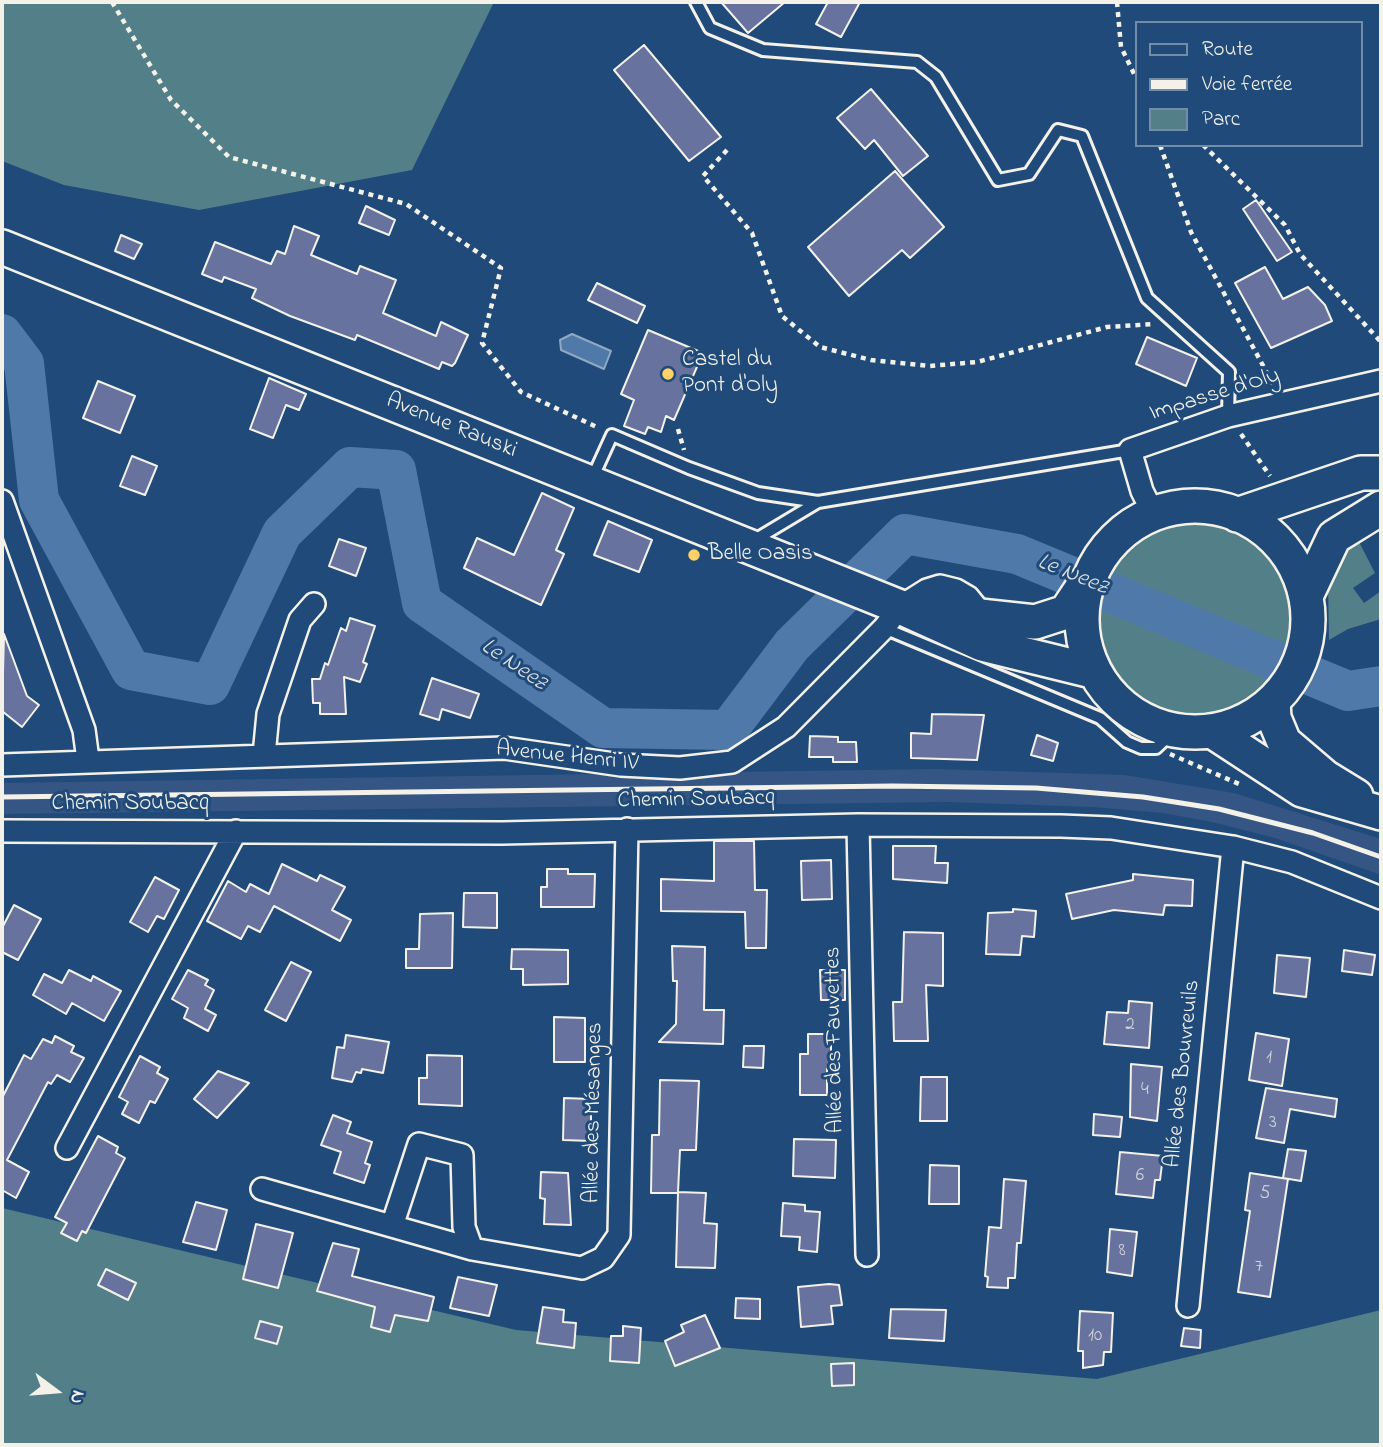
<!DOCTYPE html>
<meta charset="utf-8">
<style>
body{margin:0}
#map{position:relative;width:1383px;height:1447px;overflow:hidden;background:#1f4a7a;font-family:"Indie Flower",sans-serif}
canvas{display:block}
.frame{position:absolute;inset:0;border:4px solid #f4f1e8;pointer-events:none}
.legend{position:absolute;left:1135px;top:21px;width:228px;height:126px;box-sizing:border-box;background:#1f4a7a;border:2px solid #748da6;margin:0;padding:9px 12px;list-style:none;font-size:21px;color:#f4f1e8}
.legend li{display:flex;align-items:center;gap:14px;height:35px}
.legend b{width:35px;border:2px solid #748da6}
.north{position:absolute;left:21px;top:1356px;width:70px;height:70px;-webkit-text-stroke:5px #1f4a7a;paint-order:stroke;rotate:106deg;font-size:19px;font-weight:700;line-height:28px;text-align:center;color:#f4f1e8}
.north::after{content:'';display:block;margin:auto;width:24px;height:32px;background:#f4f1e8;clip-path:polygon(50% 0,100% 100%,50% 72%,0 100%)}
</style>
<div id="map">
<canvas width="1383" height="1447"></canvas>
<div class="frame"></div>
<ul class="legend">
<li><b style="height:9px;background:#1f4a7a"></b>Route</li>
<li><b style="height:9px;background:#f4f1e8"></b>Voie ferrée</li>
<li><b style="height:19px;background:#538088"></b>Parc</li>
</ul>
<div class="north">N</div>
</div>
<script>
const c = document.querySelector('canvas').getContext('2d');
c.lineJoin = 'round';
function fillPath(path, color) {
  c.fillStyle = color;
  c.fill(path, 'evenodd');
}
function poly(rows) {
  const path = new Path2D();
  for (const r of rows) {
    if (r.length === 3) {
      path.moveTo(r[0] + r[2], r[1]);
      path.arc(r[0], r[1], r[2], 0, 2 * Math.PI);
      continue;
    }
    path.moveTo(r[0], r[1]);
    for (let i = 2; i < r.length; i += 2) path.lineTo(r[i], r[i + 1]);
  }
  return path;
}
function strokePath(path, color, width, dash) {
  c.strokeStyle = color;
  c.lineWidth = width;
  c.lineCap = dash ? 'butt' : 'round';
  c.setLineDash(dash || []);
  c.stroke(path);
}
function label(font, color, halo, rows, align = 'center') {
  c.font = font + ' "Indie Flower",sans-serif';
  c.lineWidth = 6;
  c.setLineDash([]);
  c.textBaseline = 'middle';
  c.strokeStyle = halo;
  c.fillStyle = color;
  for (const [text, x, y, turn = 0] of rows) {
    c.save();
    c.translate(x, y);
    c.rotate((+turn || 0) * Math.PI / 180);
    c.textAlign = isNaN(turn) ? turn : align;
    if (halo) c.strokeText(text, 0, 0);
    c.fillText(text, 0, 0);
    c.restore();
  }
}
const built = poly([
 [935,769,1125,775,1234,793,1381,839,1381,875,1275,838,1212,822,1163,813,1093,807,948,802,2,814,2,783]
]);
const green = poly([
 [2,2,494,2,412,170,199,210,64,185,2,161],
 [1195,618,96],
 [1358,540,1375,573,1353,588,1364,603,1381,591,1381,619,1348,629,1329,640,1328,580,1348,547],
 [2,1208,516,1330,1097,1379,1381,1310,1381,1445,2,1445]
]);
const water = poly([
 [572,334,611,351,604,369,561,350,560,340,572,334]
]);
const river = poly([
 [2,334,24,363,39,500,131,670,210,685,282,533,350,467,396,470,422,603,603,728,728,730,792,645,905,534,1017,554,1348,691,1381,686]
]);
const building = poly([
 [721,2,785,2,748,33,721,2],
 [828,2,860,2,841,37,816,24,828,2],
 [644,45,721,137,689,161,614,70,644,45],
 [871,89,928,156,903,176,874,140,865,149,837,118,871,89],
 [895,171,944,227,910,258,902,250,849,296,808,247,895,171],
 [1256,200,1292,252,1277,261,1243,209,1256,200],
 [366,206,395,220,389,235,359,223,366,206],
 [294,226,319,236,311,255,357,274,360,266,396,280,383,313,436,336,441,322,468,335,455,363,452,366,442,362,439,369,357,335,355,340,290,316,252,298,256,289,224,277,222,282,202,274,215,242,271,264,277,251,285,254,294,226],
 [121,235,142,244,134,259,115,251,121,235],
 [1265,267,1283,299,1308,287,1325,305,1332,321,1271,348,1235,283,1265,267],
 [597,283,645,306,637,323,588,300,597,283],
 [648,330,703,353,674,420,666,416,661,432,648,427,645,434,624,426,634,400,621,394,648,330],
 [1147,337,1197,358,1186,386,1136,364,1147,337],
 [269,378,306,394,299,410,286,405,273,438,250,429,269,378],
 [98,381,135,396,120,433,83,418,98,381],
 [132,456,157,466,145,495,120,486,132,456],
 [542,493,574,508,556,550,564,554,541,605,464,568,477,538,514,555,542,493],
 [608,521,652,540,639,572,594,555,608,521],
 [339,539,366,548,356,576,329,566,339,539],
 [350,618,375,626,363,662,367,664,360,682,344,677,346,714,320,714,320,703,313,703,312,679,320,679,325,663,328,665,341,628,346,631,350,618],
 [4,634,27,696,39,705,22,727,2,711,4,634],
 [432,678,479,694,470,718,442,709,439,720,420,714,432,678],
 [932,714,984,715,977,760,911,758,911,733,931,734,932,714],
 [1037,735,1058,743,1053,761,1031,755,1037,735],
 [810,736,838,737,838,742,856,742,857,762,833,762,833,757,809,757,810,736],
 [714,841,754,841,755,890,767,890,766,948,746,948,745,912,661,911,661,879,714,881,714,841],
 [893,846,936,846,935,863,948,863,947,883,893,879,893,846],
 [831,860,832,899,802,900,801,861,831,860],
 [282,864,317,881,320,875,345,887,332,910,351,920,340,941,274,906,260,932,248,926,241,939,207,921,228,881,246,892,250,884,269,894,282,864],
 [547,869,568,869,568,874,595,874,594,907,541,907,541,887,547,887,547,869],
 [1133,874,1193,880,1192,906,1165,905,1163,915,1114,910,1072,919,1066,894,1133,880,1133,874],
 [155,877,179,890,164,919,157,916,148,932,130,922,155,877],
 [464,893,497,893,497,928,463,927,464,893],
 [14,905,41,919,18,960,2,952,2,928,14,905],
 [1013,909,1036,911,1034,937,1022,936,1020,955,986,954,988,913,1013,912,1013,909],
 [453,913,452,968,406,968,406,949,419,949,420,914,453,913],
 [904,932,943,933,943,986,926,985,928,1041,894,1041,893,1002,902,1002,904,932],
 [672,946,705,947,704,1010,724,1010,723,1044,659,1042,676,1024,677,981,673,981,672,946],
 [512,949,568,950,568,984,523,985,523,969,511,969,512,949],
 [1344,950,1375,955,1372,975,1342,971,1344,950],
 [1277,955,1310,958,1306,997,1274,993,1277,955],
 [291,962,311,972,286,1021,265,1010,291,962],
 [69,970,91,981,93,976,121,991,104,1021,72,1003,66,1014,33,995,44,974,62,983,69,970],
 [188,970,208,980,205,985,214,990,205,1009,216,1015,208,1031,184,1018,188,1008,172,999,188,970],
 [820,970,845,970,845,1000,821,1000,820,970],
 [1129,1001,1152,1003,1149,1048,1104,1044,1107,1012,1128,1013,1129,1001],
 [554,1017,585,1018,585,1062,554,1062,554,1017],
 [1256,1033,1289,1039,1282,1086,1249,1080,1256,1033],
 [808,1034,831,1034,831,1069,827,1069,827,1095,800,1095,800,1054,808,1054,808,1034],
 [346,1035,389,1042,383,1073,362,1069,361,1073,356,1072,352,1082,332,1078,337,1047,344,1048,346,1035],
 [55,1036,74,1046,71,1052,84,1058,70,1082,57,1075,51,1084,48,1082,7,1160,29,1172,16,1198,2,1190,2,1098,24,1055,31,1059,43,1039,52,1043,55,1036],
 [744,1046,764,1046,763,1068,743,1067,744,1046],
 [427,1055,462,1056,462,1106,419,1104,419,1078,427,1078,427,1055],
 [140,1056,160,1067,157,1073,168,1079,155,1103,150,1101,139,1123,122,1114,128,1102,119,1097,140,1056],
 [1131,1064,1162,1067,1157,1121,1130,1117,1131,1064],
 [218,1071,249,1083,217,1118,194,1099,218,1071],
 [921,1077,947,1077,947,1121,920,1121,921,1077],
 [660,1080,699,1081,696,1150,680,1150,678,1192,706,1193,704,1223,717,1224,715,1268,676,1267,678,1193,651,1193,652,1135,659,1135,660,1080],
 [1266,1088,1337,1099,1335,1117,1290,1109,1284,1143,1256,1138,1266,1088],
 [564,1098,591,1099,591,1141,563,1140,564,1098],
 [1094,1114,1122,1117,1120,1137,1093,1135,1094,1114],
 [333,1115,351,1122,347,1133,372,1142,365,1163,370,1165,364,1183,334,1173,341,1152,321,1145,333,1115],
 [98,1136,118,1147,116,1153,125,1158,86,1233,82,1231,77,1241,61,1233,67,1223,55,1217,98,1136],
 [794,1139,836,1140,835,1178,793,1176,794,1139],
 [1288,1149,1306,1151,1301,1181,1283,1178,1288,1149],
 [1120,1152,1163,1156,1160,1180,1155,1180,1153,1198,1116,1194,1120,1152],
 [930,1165,959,1166,959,1204,929,1204,930,1165],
 [541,1172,568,1173,571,1225,544,1224,545,1199,540,1198,541,1172],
 [1250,1173,1288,1179,1270,1297,1238,1292,1250,1211,1245,1210,1250,1173],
 [1004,1179,1026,1181,1021,1243,1017,1243,1015,1278,1008,1278,1008,1288,987,1287,988,1277,985,1276,989,1227,1001,1228,1004,1179],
 [196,1202,227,1210,216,1250,183,1242,196,1202],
 [783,1203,805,1205,805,1211,820,1212,817,1252,799,1250,800,1237,781,1236,783,1203],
 [256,1224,293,1233,278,1288,243,1279,256,1224],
 [1110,1229,1137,1232,1132,1276,1107,1272,1110,1229],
 [333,1243,359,1249,352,1276,434,1297,428,1321,395,1315,390,1332,371,1327,375,1307,317,1291,333,1243],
 [106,1269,136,1283,128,1300,98,1285,106,1269],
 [458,1277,497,1285,489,1316,450,1308,458,1277],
 [829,1284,839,1285,842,1305,831,1306,833,1324,801,1327,798,1287,829,1284],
 [736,1298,760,1299,760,1319,735,1318,736,1298],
 [543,1307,564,1310,563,1322,576,1323,574,1348,537,1343,543,1307],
 [891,1309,946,1310,944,1341,889,1338,891,1309],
 [1080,1311,1113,1313,1111,1352,1104,1352,1103,1365,1083,1368,1083,1351,1078,1351,1080,1311],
 [705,1315,720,1348,675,1366,665,1341,684,1332,681,1325,705,1315],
 [260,1321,282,1327,277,1344,255,1338,260,1321],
 [623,1326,641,1328,639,1363,610,1361,611,1336,623,1336,623,1326],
 [1184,1328,1201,1330,1200,1348,1181,1346,1184,1328],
 [854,1363,854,1385,832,1386,831,1364,854,1363]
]);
const path = poly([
 [112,2,171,100,229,157,406,204,501,268,482,343,521,392,599,428],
 [1117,2,1121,47,1136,78],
 [1160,145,1191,232,1274,386],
 [1203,145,1285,225,1300,254,1381,342],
 [727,150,703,176,752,233,782,316,820,347,871,360,929,366,977,362,1107,327,1154,324],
 [678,429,684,450],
 [1241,434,1270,476],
 [1170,754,1239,784]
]);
const service = poly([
 [696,2,710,28,763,50,917,62,936,77,998,180,1029,174,1058,130,1082,136,1147,298,1229,372,1228,416],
 [591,481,612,435,689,468,758,493,818,502,1130,450],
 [753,541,818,502],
 [884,628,1100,718,1127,742,1141,748,1156,748,1176,729]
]);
const minor = poly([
 [2,501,84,730,88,760],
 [1153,513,1142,491,1130,450,1228,416,1381,381],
 [264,755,268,714,300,620,314,604],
 [2,765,504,748,621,765,680,768,732,762,786,727,884,628,900,607,927,590,940,586,956,590,968,597,985,618],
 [858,825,867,1255],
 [2,831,502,833,858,825,1061,826,1111,828,1233,847,1292,862,1381,898],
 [67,1148,236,831],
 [262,1189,472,1249,582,1268,603,1258,619,1235,627,829],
 [392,1226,419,1144,462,1155,464,1227,472,1249],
 [1188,1306,1233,847]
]);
const primary = poly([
 [2,247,900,607,982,644,1092,671],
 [1195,619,113],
 [1237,515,1361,473,1381,473],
 [1306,596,1334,537,1381,508],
 [934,611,1035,622,1066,612,1086,582],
 [1273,701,1274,718,1284,742,1325,777,1356,796],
 [1212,731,1302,790,1381,813]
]);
const rail = poly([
 [2,797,893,786,1036,788,1143,797,1219,809,1313,833,1381,857]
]);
const markers = [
 [668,374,7,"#ffd166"],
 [694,555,7,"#ffd166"]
];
const numberNames = [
 ["2",1130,1026],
 ["1",1269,1059],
 ["4",1145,1091],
 ["3",1273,1124],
 ["6",1140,1177],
 ["5",1265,1195],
 ["8",1122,1252],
 ["7",1259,1268],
 ["10",1095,1337]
];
const poiNames = [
 ["Castel du",682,361],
 ["Pont d'Oly",682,387],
 ["Belle Oasis",708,555]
];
const streetNames = [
 ["Impasse d'Oly",1215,396,-17],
 ["Avenue Rauski",451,427,22],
 ["Avenue Henri IV",567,758,6],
 ["Chemin Soubacq",696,801,-1],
 ["Chemin Soubacq",130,805],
 ["Allée des Fauvettes",836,1040,-91],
 ["Allée des Bouvreuils",1184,1074,-84],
 ["Allée des Mésanges",595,1113,-89]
];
const waterNames = [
 ["Le Neez",1072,576,22],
 ["Le Neez",513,666,34]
];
fillPath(built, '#355685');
fillPath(green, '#538088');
fillPath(water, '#4e79a8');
strokePath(water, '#90a9c2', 2);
strokePath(river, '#4e79a8', 40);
fillPath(building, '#67739e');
strokePath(building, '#f4f1e8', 2);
strokePath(service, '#f4f1e8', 16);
strokePath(minor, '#f4f1e8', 26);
strokePath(primary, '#f4f1e8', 38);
strokePath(path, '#f4f1e8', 4.5, [5, 5]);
strokePath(service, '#1f4a7a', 10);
strokePath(minor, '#1f4a7a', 21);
strokePath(primary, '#1f4a7a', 33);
strokePath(rail, '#f4f1e8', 5);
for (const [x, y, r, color] of markers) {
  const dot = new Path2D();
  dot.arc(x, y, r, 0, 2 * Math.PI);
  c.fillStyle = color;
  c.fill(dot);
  strokePath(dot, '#1f4a7a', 2.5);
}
label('19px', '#d1d2d6', null, numberNames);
label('23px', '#f4f1e8', '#1f4a7a', poiNames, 'left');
label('23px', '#f4f1e8', '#1f4a7a', streetNames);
label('italic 24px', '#dbdfde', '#1f4a7a', waterNames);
</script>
